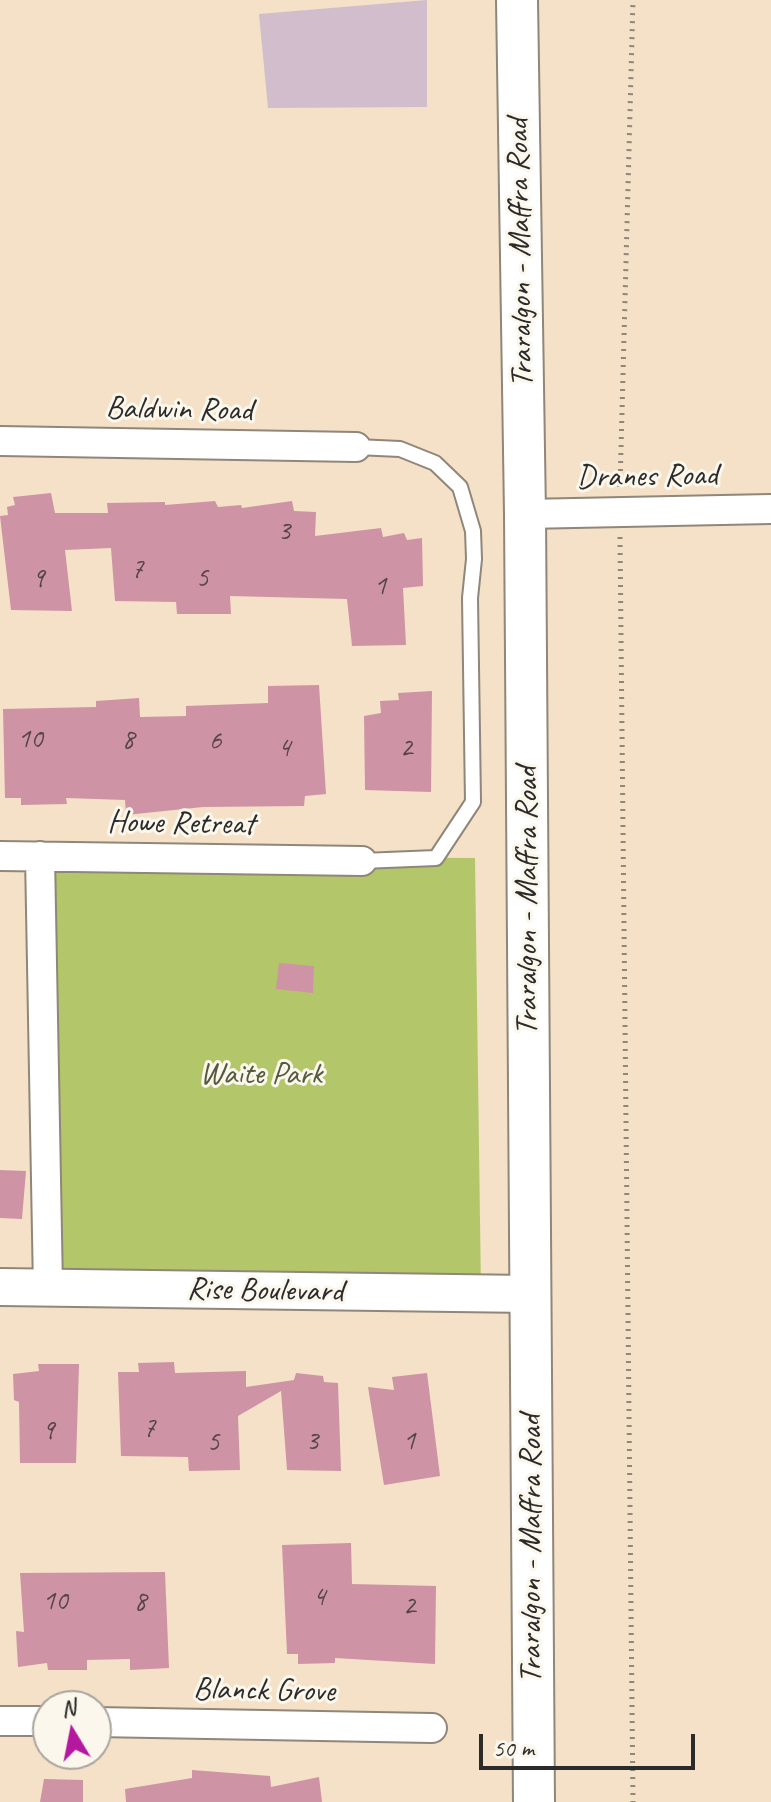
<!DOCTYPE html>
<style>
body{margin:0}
#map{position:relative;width:771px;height:1802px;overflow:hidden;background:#f4e1c7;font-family:Caveat,sans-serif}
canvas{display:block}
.north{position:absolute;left:32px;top:1690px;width:80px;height:80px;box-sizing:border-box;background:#fbf7ec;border:2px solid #a8a59f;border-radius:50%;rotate:350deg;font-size:22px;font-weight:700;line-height:32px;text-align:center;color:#2b2b2b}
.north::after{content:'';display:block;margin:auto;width:28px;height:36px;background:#b5179e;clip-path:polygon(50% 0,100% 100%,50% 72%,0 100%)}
.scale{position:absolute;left:479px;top:1734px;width:216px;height:36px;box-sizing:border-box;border:4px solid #2b2b2b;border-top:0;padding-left:10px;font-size:24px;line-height:28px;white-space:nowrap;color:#2b2b2b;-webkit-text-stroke:6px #fbf7ec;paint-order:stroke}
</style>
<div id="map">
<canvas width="771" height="1802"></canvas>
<div class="north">N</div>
<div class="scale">50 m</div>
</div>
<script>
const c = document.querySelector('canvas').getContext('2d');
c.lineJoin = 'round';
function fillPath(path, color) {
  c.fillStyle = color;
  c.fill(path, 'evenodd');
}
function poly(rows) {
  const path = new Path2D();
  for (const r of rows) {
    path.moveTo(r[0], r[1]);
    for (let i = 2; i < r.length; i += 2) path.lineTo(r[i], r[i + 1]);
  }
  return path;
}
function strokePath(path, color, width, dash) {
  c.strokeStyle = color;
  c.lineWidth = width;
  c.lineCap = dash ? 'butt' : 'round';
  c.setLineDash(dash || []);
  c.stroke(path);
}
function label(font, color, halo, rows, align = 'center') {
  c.font = font + ' Caveat,sans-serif';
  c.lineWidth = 6;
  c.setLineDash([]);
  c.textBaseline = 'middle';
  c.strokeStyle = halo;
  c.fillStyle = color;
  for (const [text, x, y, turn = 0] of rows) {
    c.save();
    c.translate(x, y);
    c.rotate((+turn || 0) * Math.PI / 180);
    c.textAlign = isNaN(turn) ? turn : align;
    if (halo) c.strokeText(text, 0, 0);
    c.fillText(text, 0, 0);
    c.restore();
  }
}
const industrial = poly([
 [427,0,427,107,268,108,259,14]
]);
const green = poly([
 [40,856,475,858,481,1293,48,1288]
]);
const building = poly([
 [51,493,55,513,108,513,107,503,165,502,165,505,215,501,218,507,241,505,242,508,292,501,294,511,316,512,315,536,381,528,383,537,404,533,407,540,422,538,423,586,403,588,406,645,352,646,347,599,230,596,231,614,177,614,176,602,115,601,111,548,65,550,72,611,11,610,0,516,8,515,7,507,15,505,13,497],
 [319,685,326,794,305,796,304,806,203,807,126,815,125,800,66,798,67,804,21,805,21,798,5,798,3,709,96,707,96,701,139,698,140,717,186,716,186,706,268,703,268,686],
 [432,691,431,792,365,790,364,716,381,713,380,701,399,700,398,693],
 [279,963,314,966,313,993,276,989],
 [0,1170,26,1171,22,1219,0,1218],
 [174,1362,175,1373,246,1371,246,1387,294,1380,296,1373,323,1376,324,1382,338,1383,341,1471,287,1470,281,1391,238,1416,240,1470,189,1471,188,1457,121,1456,118,1372,139,1372,138,1363],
 [38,1364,79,1364,76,1463,20,1463,19,1402,14,1400,13,1374,39,1371],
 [427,1373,440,1476,384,1485,368,1387,394,1390,392,1377],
 [351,1543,352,1584,436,1586,435,1664,335,1658,335,1663,298,1664,298,1654,287,1654,282,1545],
 [165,1572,169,1668,130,1670,130,1659,87,1660,87,1670,48,1670,47,1663,18,1667,16,1631,24,1632,20,1573],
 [192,1770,270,1776,271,1787,319,1777,322,1802,126,1802,125,1789,192,1778],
 [44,1779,83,1780,83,1802,40,1802]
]);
const path = poly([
 [620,487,633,0],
 [620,537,633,1802]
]);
const service = poly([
 [356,447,400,449,435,463,460,487,473,531,474,559,470,598,473,802,436,858,362,861]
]);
const minor = poly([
 [0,441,356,447],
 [525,514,771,509],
 [0,856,362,861],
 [40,856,48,1288],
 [0,1721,48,1721],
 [96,1722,432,1728]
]);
const tertiary = poly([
 [0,1287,530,1294]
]);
const secondary = poly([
 [517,0,525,514,534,1802]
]);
const numberNames = [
 ["3",284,532],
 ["7",137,570],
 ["5",202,579],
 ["9",38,580],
 ["1",380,587],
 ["10",30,740],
 ["8",128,741],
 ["6",215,742],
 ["4",284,749],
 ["2",406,749],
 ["7",149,1429],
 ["9",48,1432],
 ["3",312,1442],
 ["1",409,1442],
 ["5",213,1443],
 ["4",319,1598],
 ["10",55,1602],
 ["8",140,1603],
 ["2",409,1607]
];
const streetNames = [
 ["Traralgon - Maffra Road",521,253,-91],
 ["Baldwin Road",179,410,1],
 ["Dranes Road",647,477,-1],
 ["Howe Retreat",181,824,1],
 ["Traralgon - Maffra Road",528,901,-90],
 ["Rise Boulevard",265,1291,1],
 ["Traralgon - Maffra Road",532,1549,-90],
 ["Blanck Grove",264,1691,1]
];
const parkNames = [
 ["Waite Park",261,1075]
];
fillPath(industrial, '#d1bdcc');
fillPath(green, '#b3c669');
fillPath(building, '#cf93a6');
strokePath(service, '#908679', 18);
strokePath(minor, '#908679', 32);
strokePath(tertiary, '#908679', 40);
strokePath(secondary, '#908679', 44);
strokePath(path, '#908679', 5, [2, 6]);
strokePath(service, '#fff', 14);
strokePath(minor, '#fff', 28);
strokePath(tertiary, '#fff', 36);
strokePath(secondary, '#fff', 40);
label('28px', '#54454a', null, numberNames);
label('32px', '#2b2b2b', '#fbf7ec', streetNames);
label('32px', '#545a3e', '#fbf7ec', parkNames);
</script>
